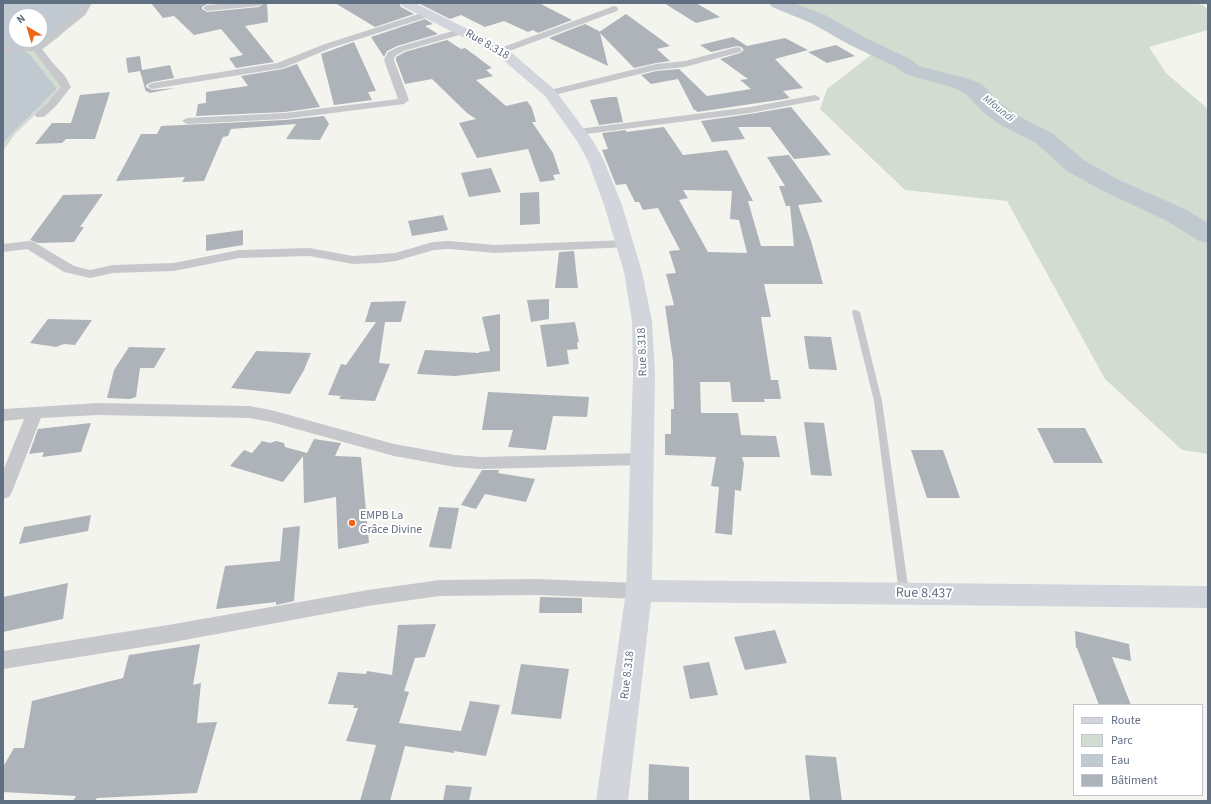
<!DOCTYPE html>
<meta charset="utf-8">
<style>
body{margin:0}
#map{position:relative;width:1211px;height:804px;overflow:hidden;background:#f4f4ef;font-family:"Source Sans 3",sans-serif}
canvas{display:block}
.frame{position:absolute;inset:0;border:4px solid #616f83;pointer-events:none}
.legend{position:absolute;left:1073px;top:704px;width:130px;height:92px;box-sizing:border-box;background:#fff;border:1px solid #c0c5cd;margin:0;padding:5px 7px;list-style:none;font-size:12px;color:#616f83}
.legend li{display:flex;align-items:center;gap:8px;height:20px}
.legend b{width:20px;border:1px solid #c0c5cd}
.north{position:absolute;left:8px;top:8px;width:40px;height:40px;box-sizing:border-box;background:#fff;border:1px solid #c0c5cd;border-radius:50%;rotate:322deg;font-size:11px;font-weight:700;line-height:16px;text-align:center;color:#616f83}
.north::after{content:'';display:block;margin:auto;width:14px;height:18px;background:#ef6615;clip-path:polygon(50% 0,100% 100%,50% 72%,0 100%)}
</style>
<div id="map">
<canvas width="1211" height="804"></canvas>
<div class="frame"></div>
<ul class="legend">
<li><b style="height:5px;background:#d2d6dc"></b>Route</li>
<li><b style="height:11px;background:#d3dcd0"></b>Parc</li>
<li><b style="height:11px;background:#c1c9d0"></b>Eau</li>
<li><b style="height:11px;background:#aeb3ba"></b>Bâtiment</li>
</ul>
<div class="north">N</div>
</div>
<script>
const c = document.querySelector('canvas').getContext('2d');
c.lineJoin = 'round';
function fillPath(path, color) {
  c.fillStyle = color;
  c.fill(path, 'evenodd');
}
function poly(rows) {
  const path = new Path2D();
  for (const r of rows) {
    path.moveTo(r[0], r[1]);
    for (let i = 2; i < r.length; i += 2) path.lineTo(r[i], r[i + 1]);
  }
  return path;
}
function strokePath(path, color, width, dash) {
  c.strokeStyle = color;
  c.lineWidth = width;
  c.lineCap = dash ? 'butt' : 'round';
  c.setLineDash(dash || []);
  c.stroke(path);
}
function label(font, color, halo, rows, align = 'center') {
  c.font = font + ' "Source Sans 3",sans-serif';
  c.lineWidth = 4;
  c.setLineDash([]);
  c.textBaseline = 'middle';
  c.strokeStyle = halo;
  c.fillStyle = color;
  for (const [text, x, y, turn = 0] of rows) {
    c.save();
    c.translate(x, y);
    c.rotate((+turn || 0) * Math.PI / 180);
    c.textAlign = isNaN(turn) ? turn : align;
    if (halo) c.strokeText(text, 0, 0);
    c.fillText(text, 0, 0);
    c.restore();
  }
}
const green = poly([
 [778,3,1190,3,1203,5,1208,10,1208,30,1149,47,1166,73,1208,109,1208,454,1182,450,1105,379,1007,201,905,190,820,109,827,89,876,51,818,19],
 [83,13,60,36,37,54,61,86,60,91,15,134,3,151,3,143,57,89,24,51,38,45]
]);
const water = poly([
 [3,3,86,3,80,12,38,45,3,48],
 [16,16,40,16,40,40,16,40],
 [24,51,30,55,57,89,3,143,3,52]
]);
const river = poly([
 [769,3,794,3,825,15,864,37,910,59,919,66,969,79,982,84,999,102,1018,116,1052,133,1085,161,1119,180,1185,209,1208,223,1208,243,1199,241,1167,221,1101,190,1067,171,1036,143,1002,126,983,112,966,94,955,88,905,74,896,67,850,45,811,23,772,7,769,3]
]);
const building = poly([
 [151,3,213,3,207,4,202,7,202,9,207,12,259,7,264,3,267,3,268,22,245,26,274,62,236,68,229,58,243,55,221,29,194,35,174,16,163,18],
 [335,3,399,3,401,7,414,14,375,27],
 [418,3,539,3,572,20,538,33,533,30,528,32,504,21,485,27,461,15,450,19],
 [664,3,696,3,720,17,696,23],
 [626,14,670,46,657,49,670,61,656,63,634,68,600,33,608,66,549,38,585,24,599,31,599,32],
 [425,19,433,24,425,26,438,34,397,46,387,51,384,57,371,37],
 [733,37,747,46,785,38,808,50,775,59,803,88,783,91,790,98,785,99,697,112,696,110,694,110,678,79,651,84,641,75,656,71,679,69,707,96,751,89,740,80,748,79,720,59,740,53,744,50,741,47,737,46,711,52,700,45],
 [447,40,461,49,465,48,492,68,486,70,493,76,476,80,506,106,527,101,532,108,536,122,532,122,553,153,560,174,553,175,555,180,540,182,528,149,477,158,459,123,476,119,467,113,432,79,405,84,396,60,396,57,405,52],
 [354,42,376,91,368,92,372,100,334,105,321,54],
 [836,45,855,56,827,63,808,52],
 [140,56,142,70,170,65,174,78,152,82,146,85,146,87,152,90,176,88,149,93,148,91,146,92,140,71,128,73,126,58],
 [297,64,320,107,285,112,196,116,198,104,206,103,206,92,248,86,241,76,283,69],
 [110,92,95,139,66,139,62,143,35,144,52,123,71,123,80,95],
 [611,97,617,97,623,122,599,125,590,100],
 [791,107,831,155,794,159,770,127,738,127,745,139,712,142,701,121,750,114],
 [324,116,329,124,320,140,286,139,296,124,231,129,228,136,223,137,204,181,182,182,185,177,116,181,141,134,157,134,161,126,285,120],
 [664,127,683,155,727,150,753,201,748,201,761,246,794,246,790,206,786,206,779,186,785,186,767,157,789,155,823,202,798,205,811,241,823,284,764,284,771,317,761,317,771,380,778,380,781,399,764,399,765,402,732,402,730,382,700,382,701,413,738,413,741,435,776,436,780,457,742,457,744,464,741,491,735,490,732,535,715,533,719,487,711,486,716,457,665,455,665,434,671,434,671,409,674,409,673,361,665,306,674,305,666,274,676,273,669,251,680,250,658,208,643,210,639,202,635,202,626,184,616,185,602,150,608,149,602,133,626,130,626,132],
 [683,190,732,191,730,219,739,220,747,253,708,252,679,200,688,198],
 [491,168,501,192,469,197,461,173],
 [539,192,540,224,520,225,520,193],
 [103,194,80,227,84,227,74,242,38,243,30,240,63,195],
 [443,215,448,230,412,236,408,221],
 [243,230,243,245,206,251,206,235],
 [574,251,578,288,555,288,559,252],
 [549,299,549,319,531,322,527,300],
 [406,301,401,322,385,322,379,363,390,364,375,401,339,399,341,396,328,395,341,364,346,365,376,322,365,322,371,302],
 [500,314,500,371,455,376,417,374,425,350,479,353,479,352,490,351,482,317],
 [48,319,92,320,75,345,64,344,56,347,30,343],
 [575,322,579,342,577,342,578,349,567,350,569,364,547,367,540,325],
 [804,336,831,337,837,370,809,369],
 [129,347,166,348,154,368,140,368,136,397,130,399,107,398,114,370],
 [256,351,311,353,304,370,290,394,231,388],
 [488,392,589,397,587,417,553,416,546,450,508,447,513,430,482,430],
 [804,422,824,423,832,476,811,475],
 [91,423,81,452,42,457,44,452,29,454,38,429],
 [1037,428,1085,428,1103,463,1054,463],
 [314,439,341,443,335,456,361,457,369,543,338,549,336,497,304,503,303,456,283,482,230,466,244,450,252,453,262,441,270,443,276,441,284,443,285,447,307,453],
 [911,450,943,450,960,498,927,498],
 [482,470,499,470,498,473,535,479,526,502,485,494,476,509,461,505],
 [439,507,459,508,451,549,429,547],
 [91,515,88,531,19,544,24,527],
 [300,526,294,601,276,605,276,602,216,609,225,566,280,561,283,528],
 [68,583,63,619,3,632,3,597],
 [540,597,582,598,582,613,539,613],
 [436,624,425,657,415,658,404,691,409,692,399,723,461,731,470,701,500,705,486,756,454,751,454,753,405,746,390,801,360,801,376,745,346,741,358,708,353,708,354,705,328,704,338,672,366,674,367,671,392,675,398,625],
 [775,630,787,663,745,670,734,637],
 [1075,631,1129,644,1131,661,1112,657,1131,705,1099,705,1077,648,1076,648],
 [200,644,193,685,201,683,197,723,217,722,197,793,97,798,95,801,73,801,76,796,3,792,3,767,14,748,24,748,32,701,123,678,129,655],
 [709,662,718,695,690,699,683,666],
 [521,664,569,669,561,719,511,714],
 [805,755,836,757,842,801,810,801],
 [649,764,689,767,689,801,648,800],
 [446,785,472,787,469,801,443,801]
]);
const service = poly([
 [853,310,856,310,860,312,882,401,909,593,907,596,904,597,901,596,899,593,874,401,852,312,853,310]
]);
const minor = poly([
 [84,3,92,3,85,15,42,49,52,62,65,76,71,87,56,106,44,117,36,117,35,115,36,113,48,102,61,87,34,51,3,53,3,47,35,45,79,11,84,3],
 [231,3,263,3,259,6,207,11,203,8,207,5,231,3],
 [614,6,617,7,618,9,617,11,504,53,501,54,496,51,498,49,614,6],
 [428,11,433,14,431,16,331,48,283,68,152,89,147,86,152,83,277,63,325,44,428,11],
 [463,28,466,29,468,31,466,33,404,51,395,56,394,60,409,100,404,104,285,119,187,124,182,121,187,118,285,113,398,99,384,60,388,52,398,47,463,28],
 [737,47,740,48,742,50,740,52,685,67,656,70,550,96,545,93,546,91,656,64,685,61,737,47],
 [815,95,820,98,819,100,750,113,578,135,572,132,578,129,750,107,815,95],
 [625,240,630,241,632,244,630,247,495,253,449,249,434,250,396,261,380,263,353,264,309,256,239,258,174,271,113,273,90,278,64,272,27,249,3,252,3,244,29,241,34,242,74,266,90,270,113,265,174,263,239,250,309,248,353,256,395,253,433,242,449,241,495,245,625,240],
 [98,403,249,406,271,410,394,444,455,455,481,457,642,453,648,455,651,459,648,463,642,465,481,469,455,467,394,456,271,422,249,418,98,415,41,418,12,492,9,497,3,499,3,471,24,419,3,421,3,409,98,403],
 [537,579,639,583,646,585,649,591,646,597,639,599,537,595,440,596,368,606,168,643,3,669,3,651,168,625,368,590,440,580,537,579]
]);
const secondary = poly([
 [400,3,415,3,506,48,555,90,593,141,604,161,622,205,642,272,652,321,655,375,652,580,1208,586,1208,608,651,602,628,801,596,801,626,591,633,375,632,321,624,272,604,205,588,161,577,141,545,96,496,54,402,6,400,3]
]);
const markers = [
 [352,523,4,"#ef6615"]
];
const farWaternames = [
 ["Mfoundi",998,109,38]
];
const streetNames = [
 ["Rue 8.318",487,45,30],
 ["Rue 8.318",643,352,-92],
 ["Rue 8.318",628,675,-83]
];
const poiNames = [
 ["EMPB La",360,516],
 ["Grâce Divine",360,530]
];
const nearStreetnames = [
 ["Rue 8.437",924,594,1]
];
fillPath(green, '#d3dcd0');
fillPath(water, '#c1c9d0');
fillPath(river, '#c1c9d0');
fillPath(building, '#aeb3ba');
fillPath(service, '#c6c8cc');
fillPath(minor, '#c6c8cc');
fillPath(secondary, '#d2d6dc');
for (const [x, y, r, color] of markers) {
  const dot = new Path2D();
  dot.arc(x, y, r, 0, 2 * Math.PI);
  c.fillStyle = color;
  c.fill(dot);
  strokePath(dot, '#fff', 1.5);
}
label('italic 11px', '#617888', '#fff', farWaternames);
label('12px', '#616f83', '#fff', streetNames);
label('12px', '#616f83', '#fff', poiNames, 'left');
label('14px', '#616f83', '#fff', nearStreetnames);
</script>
